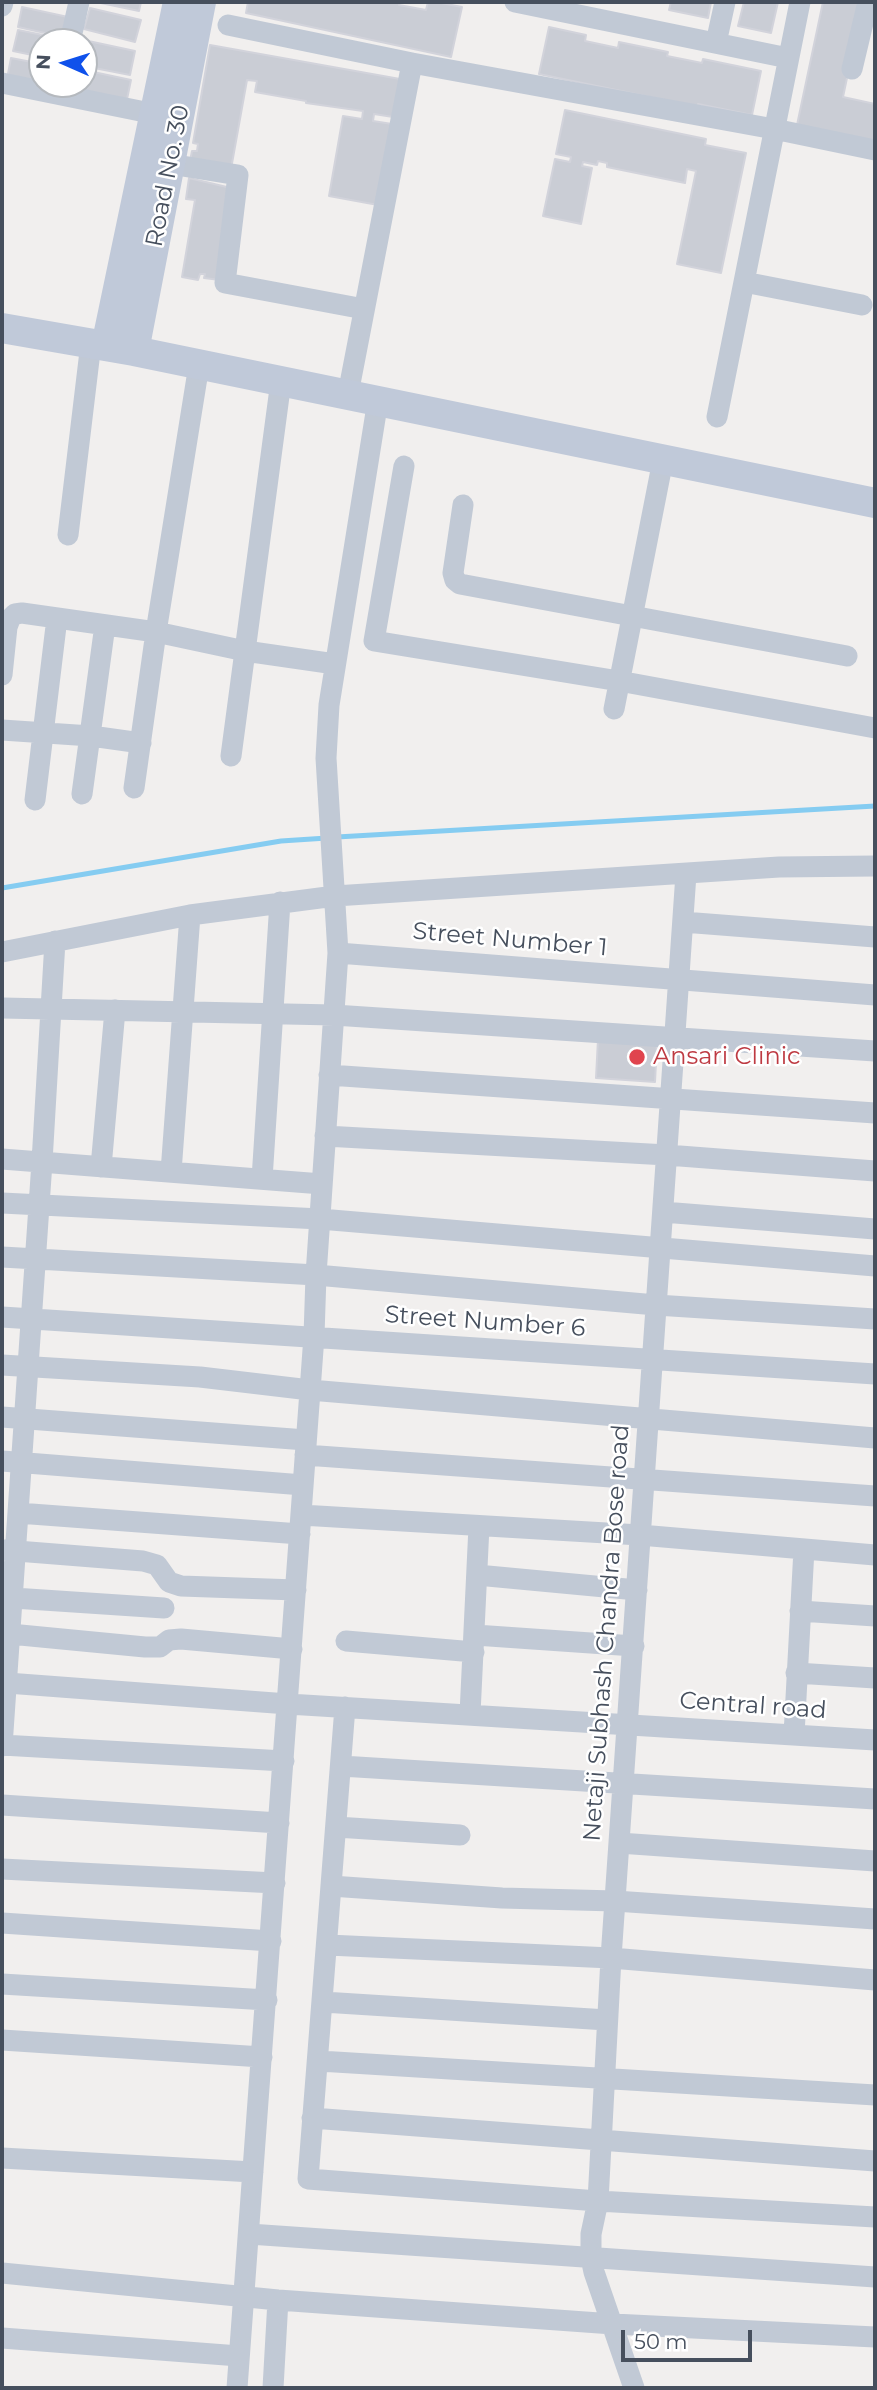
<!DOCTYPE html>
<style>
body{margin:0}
#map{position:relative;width:877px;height:2390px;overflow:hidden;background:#f1efee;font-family:Montserrat,sans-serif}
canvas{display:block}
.frame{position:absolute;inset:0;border:4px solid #464f5d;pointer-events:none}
.north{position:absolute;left:28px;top:28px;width:70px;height:70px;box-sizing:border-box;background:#fff;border:2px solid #b5b9be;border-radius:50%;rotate:273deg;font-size:19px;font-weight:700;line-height:28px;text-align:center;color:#464f5d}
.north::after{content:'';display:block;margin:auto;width:24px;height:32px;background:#0f51eb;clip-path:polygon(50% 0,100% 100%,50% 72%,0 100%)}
.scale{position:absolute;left:621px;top:2330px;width:131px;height:32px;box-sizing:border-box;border:4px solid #464f5d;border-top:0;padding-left:9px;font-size:21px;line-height:24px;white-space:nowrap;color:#464f5d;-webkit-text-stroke:5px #fff;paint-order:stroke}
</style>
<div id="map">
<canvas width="877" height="2390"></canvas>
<div class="frame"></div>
<div class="north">N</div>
<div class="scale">50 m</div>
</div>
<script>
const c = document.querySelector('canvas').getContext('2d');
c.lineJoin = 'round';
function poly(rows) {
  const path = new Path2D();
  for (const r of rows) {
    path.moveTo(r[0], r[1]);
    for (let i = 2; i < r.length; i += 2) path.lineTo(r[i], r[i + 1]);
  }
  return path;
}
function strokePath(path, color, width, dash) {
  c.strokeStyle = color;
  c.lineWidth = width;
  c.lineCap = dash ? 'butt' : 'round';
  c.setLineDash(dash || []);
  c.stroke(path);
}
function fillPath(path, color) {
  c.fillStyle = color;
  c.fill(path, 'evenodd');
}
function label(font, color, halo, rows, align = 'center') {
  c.font = font + ' Montserrat,sans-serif';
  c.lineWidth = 5;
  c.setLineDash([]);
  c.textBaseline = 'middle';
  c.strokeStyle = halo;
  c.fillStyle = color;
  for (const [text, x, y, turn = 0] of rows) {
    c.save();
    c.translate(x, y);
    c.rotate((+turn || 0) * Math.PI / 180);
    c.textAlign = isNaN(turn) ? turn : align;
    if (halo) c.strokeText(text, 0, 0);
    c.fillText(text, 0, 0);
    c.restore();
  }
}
const stream = poly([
 [337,837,875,806],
 [2,888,281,841,327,838]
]);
const building = poly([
 [96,2,141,2,139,11,96,2],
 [248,2,400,2,399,5,426,10,428,2,436,2,462,7,451,57,246,13,248,2],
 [671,2,711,2,708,18,669,10,671,2],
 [744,2,778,2,771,33,738,26,744,2],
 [823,2,863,2,843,97,875,104,875,141,797,125,823,2],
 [22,7,68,17,63,37,18,27,22,7],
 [90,8,141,20,135,42,84,29,90,8],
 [549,27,586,35,585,41,618,48,619,42,668,52,667,56,702,63,703,59,761,71,752,115,698,104,698,107,539,74,549,27],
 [18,30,63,39,62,42,42,42,42,57,13,51,18,30],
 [79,39,135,51,130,75,84,66,84,42,78,42,79,39],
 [210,45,400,79,393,117,374,114,373,121,392,124,378,205,329,196,343,116,362,119,363,111,306,103,306,101,255,92,257,81,247,80,231,169,190,161,192,151,197,151,198,144,193,143,210,45],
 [11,58,42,64,42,84,7,79,11,58],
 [84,70,131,80,126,104,69,92,71,84,84,84,84,70],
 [565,110,706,139,705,145,746,153,721,273,677,264,696,171,687,169,685,183,607,167,607,163,598,161,597,165,583,162,582,166,592,168,581,224,543,216,555,159,570,162,571,157,556,154,565,110],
 [189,178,231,188,220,280,204,278,205,274,200,274,198,280,182,277,195,200,186,199,189,178],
 [598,1039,657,1043,655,1082,596,1078,598,1039]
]);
const street = poly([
 [515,2,788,58],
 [2,6,3,2],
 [228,25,412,63,348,394],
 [70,42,79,2],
 [716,43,725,2],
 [412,63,774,129,875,150],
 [852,69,868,2],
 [2,83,155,114],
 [170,164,238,175,225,283,364,309],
 [744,282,862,305],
 [717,417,800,2],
 [404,466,374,641,619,681,875,728],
 [463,505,453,573,455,580,460,584,847,656],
 [68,535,91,343],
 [2,675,7,627,10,619,15,614,22,613,156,632,245,651,335,664],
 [614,709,663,460],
 [2,730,91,736,141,743],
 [231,756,281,381],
 [134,788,156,632,199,365],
 [82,794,105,625],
 [35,800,57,618],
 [683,922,875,937],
 [2,952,190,915,335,896,779,867,875,866],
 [338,953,875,995],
 [2,1008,334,1015,875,1051],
 [329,1075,875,1113],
 [325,1136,667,1155,875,1171],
 [2,1159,322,1184],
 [101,1167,115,1010],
 [171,1172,190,915],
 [262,1179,280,902],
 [2,1203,320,1219,875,1266],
 [663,1212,875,1229],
 [2,1257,316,1275,656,1305,875,1319],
 [2,1317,875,1374],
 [2,1365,200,1377,310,1390,875,1438],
 [2,1417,306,1440],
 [305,1455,875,1496],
 [2,1461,303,1485],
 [18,1513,300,1534],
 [301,1515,640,1535,875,1555],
 [4,1550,143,1561,157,1565,169,1582,181,1586,296,1590],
 [477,1575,637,1590],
 [13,1598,164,1608],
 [800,1611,875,1616],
 [10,1634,145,1647,160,1647,169,1640,181,1639,292,1649],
 [475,1635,634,1646],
 [346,1641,474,1652],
 [796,1673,875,1678],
 [7,1683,288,1704,875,1740],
 [345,1707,308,2179,598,2201,875,2217],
 [470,1714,479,1526],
 [794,1735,804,1549],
 [2,1745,284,1761],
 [2,1746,42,1162,55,941],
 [341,1766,875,1799],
 [2,1805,279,1823],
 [336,1827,460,1835],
 [619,1843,875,1861],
 [2,1869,275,1883],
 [331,1886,502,1898,615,1901,875,1919],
 [2,1923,271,1941],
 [328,1945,611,1958,875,1980],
 [2,1984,267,2000],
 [323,2002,607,2020],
 [2,2040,262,2057],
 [319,2061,875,2095],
 [312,2118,875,2161],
 [2,2158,253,2172],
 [249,2234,875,2277],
 [2,2273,278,2300,613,2324,875,2337],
 [2,2338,239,2356],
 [237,2388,314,1336,316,1275,338,953,326,758,329,705,378,400],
 [273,2388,278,2300],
 [634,2388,594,2272,591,2258,591,2234,598,2201,611,1958,686,874]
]);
const secondary = poly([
 [2,328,134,351,875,503],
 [106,346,178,2],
 [134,351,201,2]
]);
const markers = [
 [637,1057,9,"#e0444e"]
];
const streetNames = [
 ["Road No. 30",168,176,-79],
 ["Street Number 1",510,940,5],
 ["Street Number 6",485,1322,4],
 ["Netaji Subhash Chandra Bose road",607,1633,-86],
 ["Central road",753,1706,4]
];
const healthNames = [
 ["Ansari Clinic",653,1057]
];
strokePath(stream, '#85ccf1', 5);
fillPath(building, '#cacdd5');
strokePath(building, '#d2d3db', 2);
strokePath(street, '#c1c9d5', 21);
strokePath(secondary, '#c0c9d9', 30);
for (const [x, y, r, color] of markers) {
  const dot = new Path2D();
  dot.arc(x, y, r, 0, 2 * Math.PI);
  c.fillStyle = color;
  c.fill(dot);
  strokePath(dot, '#fff', 2.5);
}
label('24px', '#464f5d', '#fff', streetNames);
label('24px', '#be3a42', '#fff', healthNames, 'left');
</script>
